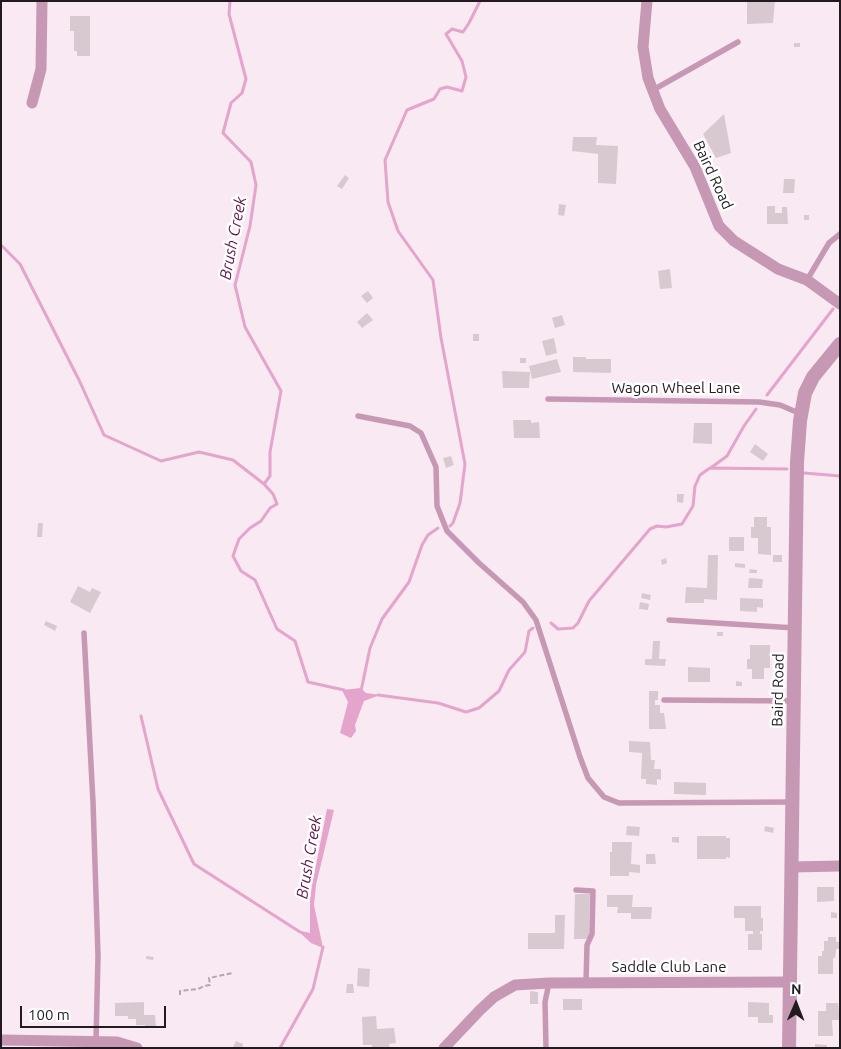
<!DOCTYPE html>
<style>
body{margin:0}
#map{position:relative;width:841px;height:1049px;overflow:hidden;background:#f9e9f2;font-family:Ubuntu,sans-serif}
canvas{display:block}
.frame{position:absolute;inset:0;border:2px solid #211b1f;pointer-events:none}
.north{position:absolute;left:771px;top:979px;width:50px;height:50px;-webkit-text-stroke:4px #fff;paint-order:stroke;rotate:1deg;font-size:14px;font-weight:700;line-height:20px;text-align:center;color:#211b1f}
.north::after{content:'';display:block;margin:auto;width:18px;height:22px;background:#211b1f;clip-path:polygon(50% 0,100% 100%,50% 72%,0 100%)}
.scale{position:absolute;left:20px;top:1006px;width:146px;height:22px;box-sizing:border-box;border:2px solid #211b1f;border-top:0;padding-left:6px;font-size:15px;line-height:18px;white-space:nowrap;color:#211b1f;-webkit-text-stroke:4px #fff;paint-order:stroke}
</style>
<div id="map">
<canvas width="841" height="1049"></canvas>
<div class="frame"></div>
<div class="north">N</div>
<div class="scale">100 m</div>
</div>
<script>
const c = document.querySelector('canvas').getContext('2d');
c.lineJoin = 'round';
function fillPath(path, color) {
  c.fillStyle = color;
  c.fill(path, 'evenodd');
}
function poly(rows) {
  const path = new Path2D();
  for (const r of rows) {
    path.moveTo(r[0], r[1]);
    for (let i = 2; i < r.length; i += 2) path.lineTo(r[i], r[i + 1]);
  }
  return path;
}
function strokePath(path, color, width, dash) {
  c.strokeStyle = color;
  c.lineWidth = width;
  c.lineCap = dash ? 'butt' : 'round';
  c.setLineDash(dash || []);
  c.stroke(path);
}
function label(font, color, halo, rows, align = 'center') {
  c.font = font + ' Ubuntu,sans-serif';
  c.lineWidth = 5;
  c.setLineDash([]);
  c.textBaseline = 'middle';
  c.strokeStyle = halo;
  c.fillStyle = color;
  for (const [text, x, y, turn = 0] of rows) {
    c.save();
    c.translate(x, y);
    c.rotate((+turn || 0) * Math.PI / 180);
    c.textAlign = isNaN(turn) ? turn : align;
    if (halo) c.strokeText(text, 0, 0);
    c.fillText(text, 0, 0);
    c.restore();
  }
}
const water = poly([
 [361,688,366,693,380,695,364,701,355,725,356,731,351,738,340,733,348,702,342,690],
 [327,809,334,810,316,885,314,905,323,948,311,943,297,930,310,933,310,901,312,885]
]);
const stream = poly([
 [230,1,229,14,246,79,242,93,231,103,223,133,251,162,256,185,250,226,235,285,245,327,281,391,270,452,270,476,264,484],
 [1,245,20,264,79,380,104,435,161,461,199,452,233,460,264,484,273,494,277,504,270,508,261,521,250,528,239,539,233,556,241,571,255,580,277,629,295,641,308,682,344,690],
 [767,395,833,309],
 [712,467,727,456,744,426,756,409],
 [804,473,840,476],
 [450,526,453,523,460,503,465,464,441,338,433,280,398,231,388,202,385,160,407,110,434,99,440,89,447,87,462,91,466,77,462,61,446,34,452,29,463,32,469,23,480,1],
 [551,623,558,629,573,628,578,623,589,601,650,529,657,526,666,527,682,524,693,506,695,486,700,475,710,468,787,469],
 [361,691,370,648,382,619,409,582,422,545,428,535,438,528],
 [378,695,438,703,466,712,479,708,499,691,509,670,525,652,529,631,533,628],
 [141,716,158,789,194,864,300,932],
 [280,1048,313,989,323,947]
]);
const building = poly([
 [747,1,775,1,773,23,747,24],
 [70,16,90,16,90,56,77,56,77,51,74,51,74,31,70,31],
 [794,43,800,43,800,47,794,47],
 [724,114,731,153,716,158,703,134],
 [573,137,597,137,596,145,618,146,616,184,598,183,598,154,572,151],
 [345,175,349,178,342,189,337,186],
 [784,179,795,179,794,193,783,193],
 [559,204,566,205,564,216,558,215],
 [767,206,775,206,775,213,782,213,782,207,787,207,788,224,767,224],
 [804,215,809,215,809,220,804,220],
 [670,269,672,288,660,289,658,271],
 [368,291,373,298,367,303,361,296],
 [367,313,373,320,362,328,357,322],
 [562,315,565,325,555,328,552,318],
 [473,334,479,334,479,341,473,341],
 [554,338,557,353,546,356,542,341],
 [573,357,586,357,586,359,611,359,611,373,573,372],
 [520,358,526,358,526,363,520,363],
 [557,359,561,372,532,379,529,366],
 [502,371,530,372,529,388,503,388],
 [513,420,531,420,531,423,539,422,540,438,514,438],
 [694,423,712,423,712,444,693,443],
 [755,444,768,454,763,461,750,452],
 [451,456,454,465,446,468,443,458],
 [677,494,684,494,683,503,677,502],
 [754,517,767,517,767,527,771,527,771,555,758,554,758,538,751,538,751,527,754,527],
 [38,523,43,523,42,537,37,537],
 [729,537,744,537,744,551,729,551],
 [708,555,718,555,717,600,704,599,704,603,685,603,686,587,707,588],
 [773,555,782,555,782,562,773,562],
 [666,558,667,563,662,565,661,560],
 [735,563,745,564,745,568,735,567],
 [750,569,757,570,757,573,749,573],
 [749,578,763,579,762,588,748,588],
 [78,586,90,592,92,588,101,592,90,613,70,602],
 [642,593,651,595,650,600,641,598],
 [740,598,763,599,763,608,757,607,757,612,740,611],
 [640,602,649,604,648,610,639,609],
 [46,621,57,626,55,631,44,625],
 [717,632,723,632,723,636,717,636],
 [653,641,660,641,659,659,666,659,665,666,645,665,645,659,652,659],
 [750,645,770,645,770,668,764,668,764,679,752,679,752,669,747,669,747,659,750,659],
 [688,667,710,668,710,682,688,682],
 [736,681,742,682,742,686,736,686],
 [649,691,658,691,658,700,655,700,655,705,660,705,660,713,664,713,666,729,649,729],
 [629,741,650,742,651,760,655,760,654,769,661,769,661,780,657,779,657,785,646,784,646,779,641,779,642,753,629,752],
 [674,782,706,783,706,795,674,794],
 [627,826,640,827,639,836,626,835],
 [765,826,774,828,773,833,764,831],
 [697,836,726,836,726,838,730,838,730,858,726,857,726,859,697,859],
 [672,837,679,837,679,843,672,842],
 [612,842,632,842,631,864,640,865,640,873,629,872,629,876,610,876,610,852,612,852],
 [646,854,655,854,656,864,646,864],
 [817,887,834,887,834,901,817,902],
 [575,894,590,894,589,939,574,939],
 [607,895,633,895,632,907,652,907,651,919,631,919,631,913,617,913,618,907,607,907],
 [734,906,761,906,761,918,763,918,763,931,760,931,760,934,762,934,762,950,748,950,748,934,753,934,753,931,745,931,745,918,734,918],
 [831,912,837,913,837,918,831,918],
 [555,915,565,915,564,949,528,949,528,933,555,933],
 [828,937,836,937,836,942,840,942,840,949,836,949,835,958,833,958,833,974,818,974,818,956,822,956,822,951,824,951,824,941,828,941],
 [146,956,154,957,153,960,146,959],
 [358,968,370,969,369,987,357,986],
 [347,984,353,984,354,993,346,993],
 [530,991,538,992,538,1004,530,1004],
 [563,999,582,999,582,1010,563,1010],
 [144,1002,144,1015,155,1015,156,1028,145,1028,145,1025,136,1025,136,1019,128,1019,128,1016,115,1016,115,1003],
 [748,1002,769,1003,769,1015,773,1015,773,1023,758,1023,758,1017,748,1017],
 [826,1003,838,1003,840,1020,832,1020,833,1036,818,1036,818,1011,826,1011],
 [376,1016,377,1029,394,1028,396,1043,389,1044,390,1048,372,1048,372,1045,363,1045,362,1017],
 [236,1041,243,1044,242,1048,233,1047],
 [815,1044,827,1045,827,1048,815,1048]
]);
const path = poly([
 [180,995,180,991,198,989,204,986,210,985,209,978,233,973]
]);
const service = poly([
 [653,90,738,42],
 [807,280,829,243,840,234],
 [548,399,759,402,780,405,801,414],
 [358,416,410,426,421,433,436,467,437,506,447,531,479,563,523,602,536,620,580,757,588,778,604,797,619,803,791,802],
 [669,620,795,628],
 [84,633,93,802,98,956,96,1041],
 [664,700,794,701],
 [576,890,593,891,592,934,587,945,586,982],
 [546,1048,545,1002,549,983]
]);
const minor = poly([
 [647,1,643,47,648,78,660,109,695,167,719,226,734,241,778,269,807,280,840,304],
 [32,103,41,69,42,1],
 [792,867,840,866],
 [1,1040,117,1042,137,1048],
 [444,1048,480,1010,494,997,515,985,549,983,790,982]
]);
const tertiary = poly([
 [789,1048,797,462,800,421,805,393,813,377,840,344]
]);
const streetNames = [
 ["Baird Road",713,175,65],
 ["Wagon Wheel Lane",676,388],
 ["Baird Road",778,690,-89],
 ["Saddle Club Lane",669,967]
];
const waterNames = [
 ["Brush Creek",233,238,-79],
 ["Brush Creek",309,857,-80]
];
fillPath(water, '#e4a4cb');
strokePath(stream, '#e4a4cb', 3);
fillPath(building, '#d8c9d1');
strokePath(path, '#b3a6ad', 2, [5, 2.5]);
strokePath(service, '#c798b4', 5.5);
strokePath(minor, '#c798b4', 11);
strokePath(tertiary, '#c798b4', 14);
label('15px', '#211b1f', '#fff', streetNames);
label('italic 16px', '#5f1649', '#fff', waterNames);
</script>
